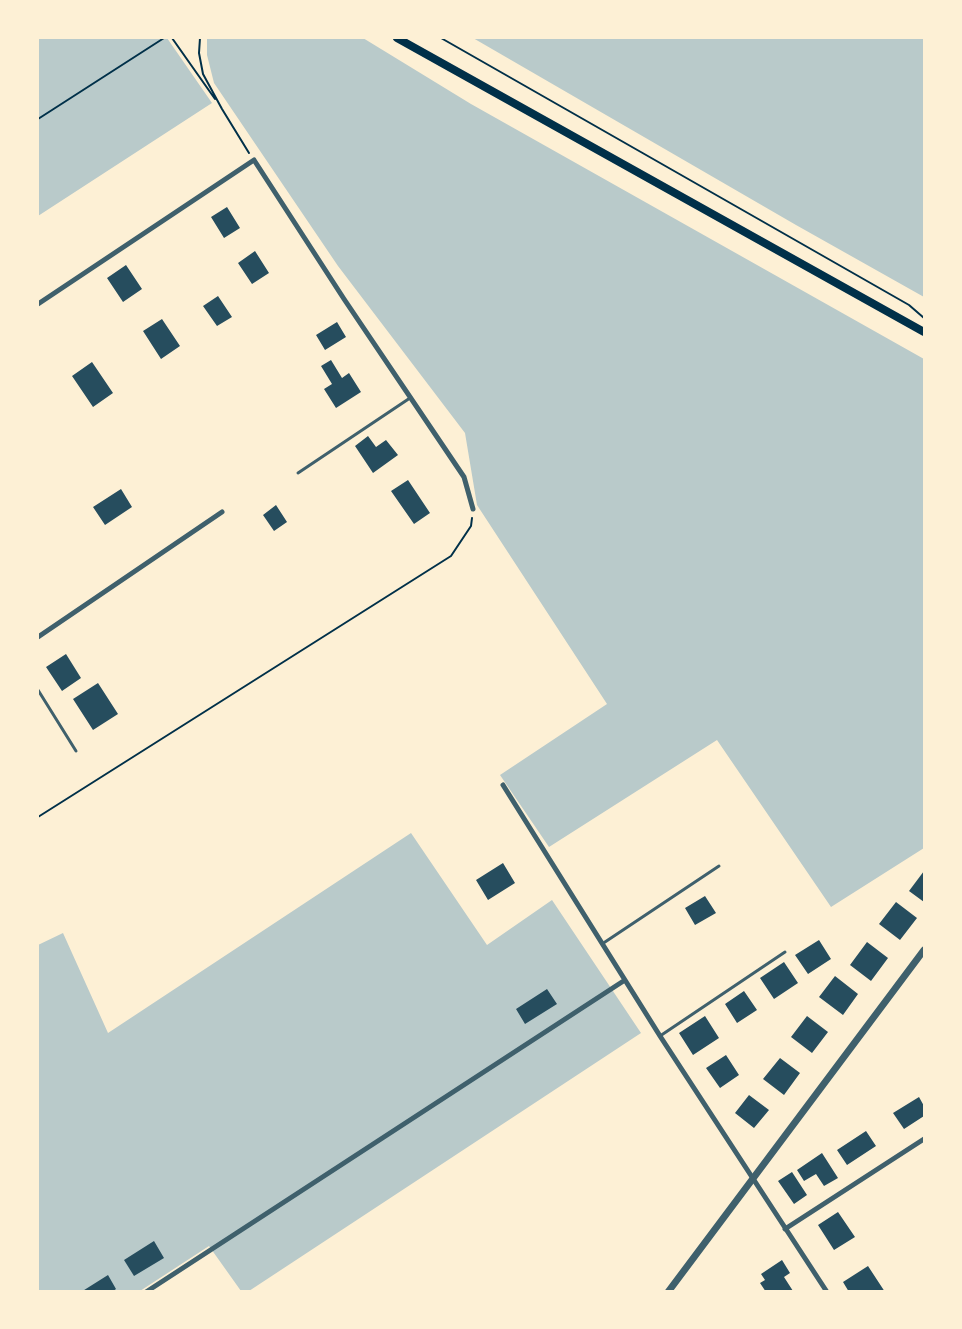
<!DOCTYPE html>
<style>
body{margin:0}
#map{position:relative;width:962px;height:1329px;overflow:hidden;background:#fdf0d5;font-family:"Work Sans",sans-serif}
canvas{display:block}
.frame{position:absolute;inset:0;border:39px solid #fdf0d5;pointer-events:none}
</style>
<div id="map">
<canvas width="962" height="1329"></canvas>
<div class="frame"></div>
</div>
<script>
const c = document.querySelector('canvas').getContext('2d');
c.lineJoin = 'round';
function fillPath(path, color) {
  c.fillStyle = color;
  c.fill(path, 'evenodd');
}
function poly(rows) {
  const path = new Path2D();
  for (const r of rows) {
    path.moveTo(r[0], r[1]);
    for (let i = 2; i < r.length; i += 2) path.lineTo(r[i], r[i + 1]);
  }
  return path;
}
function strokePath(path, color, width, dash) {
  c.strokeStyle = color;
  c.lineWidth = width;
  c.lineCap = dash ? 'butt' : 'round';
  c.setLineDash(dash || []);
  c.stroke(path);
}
const green = poly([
 [38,38,167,38,212,103,38,216],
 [207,38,363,38,471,104,924,359,924,848,831,907,717,740,549,847,500,775,607,704,477,505,465,433,338,266,214,83,207,55],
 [473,38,924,38,924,297,796,225],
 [411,833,487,945,552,900,641,1033,249,1291,241,1291,209,1246,140,1291,38,1291,38,945,63,933,108,1033]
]);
const building = poly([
 [227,207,240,228,224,238,211,217],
 [255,251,269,273,252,284,238,263],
 [126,265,142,289,123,302,107,278],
 [218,296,232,317,217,326,203,306],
 [162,319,180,346,161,359,143,331],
 [337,322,346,337,325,350,316,335],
 [331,360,342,378,349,373,361,392,336,408,324,389,332,384,321,366],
 [92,362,113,393,93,407,72,376],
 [368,436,376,447,386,440,398,455,373,473,355,446],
 [408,480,430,513,414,524,391,491],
 [121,489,132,507,105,525,93,507],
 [276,505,287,522,274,531,263,515],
 [66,654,81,678,62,691,46,667],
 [98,683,118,714,93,730,73,699],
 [503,863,515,883,488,900,476,880],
 [924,871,924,902,909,891],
 [705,896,716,913,695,925,685,908],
 [896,902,917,918,900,940,879,924],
 [819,940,831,959,808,974,795,955],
 [867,942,888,958,871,981,850,965],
 [784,962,798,983,774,999,760,978],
 [835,976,858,994,843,1015,819,997],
 [547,989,557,1004,525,1024,516,1009],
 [744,991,757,1010,737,1023,725,1004],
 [705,1016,719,1038,693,1055,679,1033],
 [807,1016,828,1032,812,1053,791,1037],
 [726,1055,739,1075,720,1088,706,1068],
 [780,1058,800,1073,784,1095,763,1079],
 [749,1095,769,1110,754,1128,735,1113],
 [919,1097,924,1106,924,1116,904,1129,893,1113],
 [866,1131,876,1146,847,1165,837,1150],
 [822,1153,838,1178,824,1186,816,1174,804,1181,797,1170],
 [792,1172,807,1195,794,1204,778,1181],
 [838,1212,855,1237,834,1250,818,1225],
 [154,1241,164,1258,134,1276,124,1260],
 [782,1260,790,1273,784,1277,793,1291,766,1292,760,1283,765,1280,761,1274],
 [868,1266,885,1292,849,1292,843,1282],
 [108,1275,116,1289,112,1292,81,1292]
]);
const path = poly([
 [172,38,215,99],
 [200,38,199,53,203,74,222,109,249,153],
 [441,38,909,305,924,318],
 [38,119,164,38],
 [38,817,451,556,471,526,472,518]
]);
const service = poly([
 [298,473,410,398],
 [38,690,76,751],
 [602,944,719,866],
 [660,1036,785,952]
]);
const minor = poly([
 [38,304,254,160,344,299,464,477,473,509],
 [38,637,222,512],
 [503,785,660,1036,827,1292],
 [785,1229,924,1139],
 [146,1292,625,980]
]);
const tertiary = poly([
 [668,1292,924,950]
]);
const secondary = poly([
 [397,38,924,332]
]);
fillPath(green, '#b9caca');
fillPath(building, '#264d5e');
strokePath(path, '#003049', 2);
strokePath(service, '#3f606c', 3);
strokePath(minor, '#3f606c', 5);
strokePath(tertiary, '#3f606c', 7);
strokePath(secondary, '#003049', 8);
</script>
